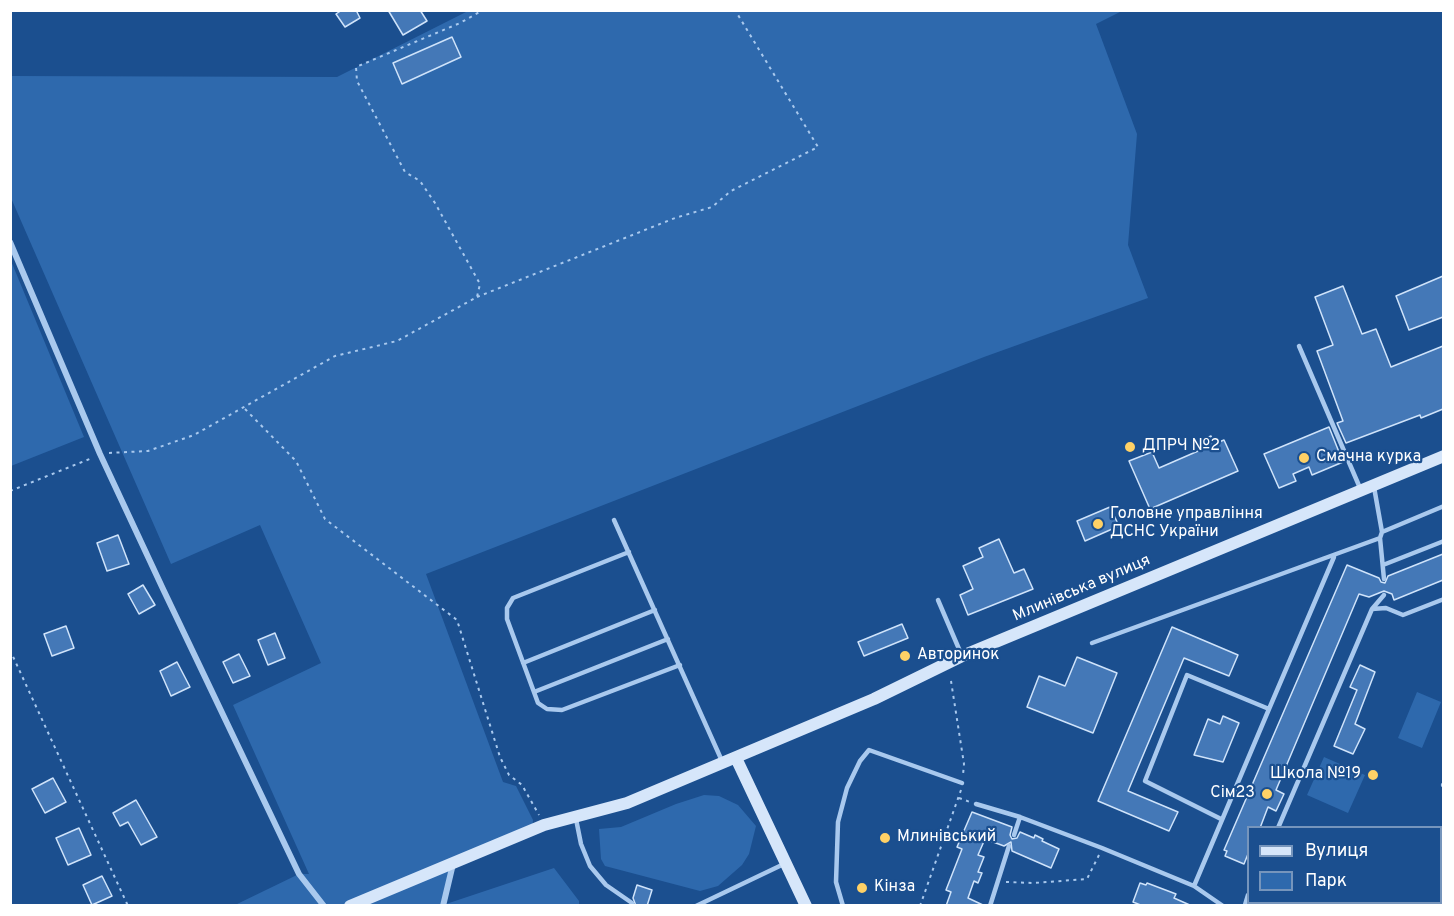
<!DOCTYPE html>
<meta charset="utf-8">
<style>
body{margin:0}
#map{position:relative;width:1454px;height:916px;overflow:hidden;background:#1b4f8f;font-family:Overpass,sans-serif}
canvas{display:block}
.frame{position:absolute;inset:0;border:12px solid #fff;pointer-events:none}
.legend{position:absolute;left:1247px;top:826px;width:195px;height:78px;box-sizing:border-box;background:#1b4f8f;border:2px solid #7695bc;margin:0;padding:8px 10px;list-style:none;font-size:18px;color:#fff}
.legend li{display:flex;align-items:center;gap:12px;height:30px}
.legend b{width:30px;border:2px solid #7695bc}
</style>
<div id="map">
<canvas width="1454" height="916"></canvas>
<div class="frame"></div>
<ul class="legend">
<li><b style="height:8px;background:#d6e6fa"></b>Вулиця</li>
<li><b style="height:16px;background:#2e69ad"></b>Парк</li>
</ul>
</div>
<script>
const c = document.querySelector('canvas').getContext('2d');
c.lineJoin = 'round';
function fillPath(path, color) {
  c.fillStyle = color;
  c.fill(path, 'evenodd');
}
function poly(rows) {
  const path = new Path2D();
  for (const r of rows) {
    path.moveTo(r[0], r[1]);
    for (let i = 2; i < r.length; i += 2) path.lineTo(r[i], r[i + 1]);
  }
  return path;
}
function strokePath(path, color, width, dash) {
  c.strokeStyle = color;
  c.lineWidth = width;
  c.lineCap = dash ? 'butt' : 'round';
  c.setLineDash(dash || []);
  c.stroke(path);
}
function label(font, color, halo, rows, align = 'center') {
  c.font = font + ' Overpass,sans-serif';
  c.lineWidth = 4.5;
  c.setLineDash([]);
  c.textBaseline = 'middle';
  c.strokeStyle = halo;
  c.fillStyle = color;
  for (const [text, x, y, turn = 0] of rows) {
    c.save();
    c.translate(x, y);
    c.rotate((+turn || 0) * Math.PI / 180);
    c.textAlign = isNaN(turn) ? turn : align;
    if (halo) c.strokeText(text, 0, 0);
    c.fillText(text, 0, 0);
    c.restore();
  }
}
const green = poly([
 [468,11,1122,11,1096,24,1137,134,1128,245,1148,298,984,357,426,574,503,782,516,786,533,820,532,831,453,863,443,905,554,868,579,901,579,905,235,905,299,874,309,874,233,705,321,663,260,525,171,564,11,198,10,76,337,77],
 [11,261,84,437,11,466,10,466],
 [1417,692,1441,702,1422,748,1398,738],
 [1324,757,1365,775,1348,813,1307,795],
 [704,795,719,796,738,805,756,826,749,854,742,865,718,886,700,891,605,866,601,859,599,829,621,827,676,804]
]);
const building = poly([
 [342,10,356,10,360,18,345,27,336,14,342,10],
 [388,10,420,10,427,21,403,35,388,10],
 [452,37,461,57,402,84,393,63,452,37],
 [1443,276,1443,317,1409,330,1396,296,1443,276],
 [1343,286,1362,334,1376,329,1391,367,1443,346,1443,409,1421,418,1420,415,1346,443,1337,423,1343,421,1317,351,1333,345,1315,297,1343,286],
 [1329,427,1343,462,1312,475,1309,467,1293,474,1296,481,1279,488,1264,454,1329,427],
 [1211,436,1214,444,1224,440,1238,471,1150,509,1129,461,1152,452,1159,468,1205,448,1202,440,1211,436],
 [1110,507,1119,526,1085,541,1077,521,1110,507],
 [118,535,129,564,107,571,97,543,118,535],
 [999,539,1014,573,1024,569,1033,589,968,615,960,595,973,589,963,566,983,557,979,548,999,539],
 [1443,554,1443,580,1394,600,1392,594,1384,591,1369,597,1359,594,1276,790,1284,794,1276,811,1268,807,1260,828,1248,828,1248,854,1244,864,1225,856,1227,851,1224,850,1347,565,1379,578,1381,582,1385,583,1388,576,1443,554],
 [143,585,155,605,139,614,128,594,143,585],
 [902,624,908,638,864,656,858,642,902,624],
 [66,626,74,648,52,656,44,634,66,626],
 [1172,627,1238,655,1229,676,1184,658,1128,791,1178,812,1169,831,1098,801,1172,627],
 [275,633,285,658,268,665,258,640,275,633],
 [239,654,250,676,233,683,223,662,239,654],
 [1077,657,1117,673,1093,733,1027,707,1039,676,1065,686,1077,657],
 [177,662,190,687,171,696,160,671,177,662],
 [1360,665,1375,672,1355,724,1365,729,1353,754,1334,746,1357,690,1350,687,1360,665],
 [1223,716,1239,723,1223,762,1194,755,1208,719,1220,724,1223,716],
 [53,778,66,802,45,813,32,789,53,778],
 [136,800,157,837,141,845,128,822,120,826,113,813,136,800],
 [972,812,1012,827,1010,835,1012,839,1017,838,1020,832,1034,838,1035,835,1043,839,1042,841,1059,849,1051,868,1012,851,1011,842,1004,846,985,839,978,855,984,857,978,872,982,873,978,883,974,881,968,898,985,906,946,906,951,892,946,890,962,849,957,847,972,812],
 [79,828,91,855,68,865,56,838,79,828],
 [102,876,112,896,92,905,83,885,102,876],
 [1140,883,1146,885,1147,883,1176,894,1174,898,1192,906,1143,906,1133,902,1140,883],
 [637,885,652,890,647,906,636,906,633,898,637,885]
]);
const path = poly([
 [477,297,675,218,712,207,731,191,818,147,735,10],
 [245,409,296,461,325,519,457,620,500,757,509,775,522,785,539,815],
 [109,453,148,451,194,435,335,356,397,341,477,297,480,284,435,203,420,181,405,172,357,81,356,67,460,23,483,10],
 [10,491,92,458],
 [10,650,128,906],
 [951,681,964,764,963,775],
 [959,798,970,802],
 [1006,882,1034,883,1087,879,1099,855],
 [920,906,961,790]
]);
const service = poly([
 [1299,346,1360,488],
 [1374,487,1382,532,1380,538,1384,579],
 [614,520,722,761],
 [1382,532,1444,506],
 [629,552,513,598,507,608,507,619,538,703,547,709,562,710,680,665],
 [1383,565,1444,541],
 [938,600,962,656],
 [1372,609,1384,595],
 [1092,643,1380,538],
 [523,663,655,610],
 [534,692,668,639],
 [1443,785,1444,785],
 [976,804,1020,817,1102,848,1194,886,1223,906],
 [576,819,581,844,590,866,606,885,632,903],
 [1221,819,1145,781,1187,675,1269,709,1334,557],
 [1278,828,1372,609,1386,608,1403,615,1444,599],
 [1014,835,1020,817],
 [1194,886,1269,709],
 [1245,905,1248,895],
 [696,906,786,863],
 [843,906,836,882,838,822,847,788,860,761,869,750,962,783],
 [990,906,1009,846]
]);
const minor = poly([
 [10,242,100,454,163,589,299,874,324,906],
 [443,906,453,864]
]);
const secondary = poly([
 [736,758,806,906],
 [350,906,544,825,627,803,874,699,962,656,1444,456]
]);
const markers = [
 [1130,447,6,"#ffd166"],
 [1304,458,6,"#ffd166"],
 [1098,524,6,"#ffd166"],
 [905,656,6,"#ffd166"],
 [1373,775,6,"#ffd166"],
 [1267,794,6,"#ffd166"],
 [885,838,6,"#ffd166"],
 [862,888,6,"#ffd166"]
];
const poiNames = [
 ["ДПРЧ №2",1142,447],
 ["Смачна курка",1316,458],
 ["Головне управління",1110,515],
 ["ДСНС України",1110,533],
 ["Авторинок",917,656],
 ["Школа №19",1361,775,"right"],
 ["Сім23",1255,794,"right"],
 ["Млинівський",897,838],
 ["Кінза",874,888]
];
const streetNames = [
 ["Млинівська вулиця",1082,589,-23]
];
fillPath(green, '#2e69ad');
fillPath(building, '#4478b7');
strokePath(building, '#cfe3fa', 1.5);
strokePath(path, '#a9c9ee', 2, [3, 4.5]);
strokePath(service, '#a9c9ee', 4.5);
strokePath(minor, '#a9c9ee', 6);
strokePath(secondary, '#d6e6fa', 12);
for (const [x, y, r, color] of markers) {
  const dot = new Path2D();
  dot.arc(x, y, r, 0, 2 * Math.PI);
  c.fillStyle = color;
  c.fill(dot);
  strokePath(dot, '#1b4f8f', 2);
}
label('16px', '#fff', '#1b4f8f', poiNames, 'left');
label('16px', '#fff', '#1b4f8f', streetNames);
</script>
